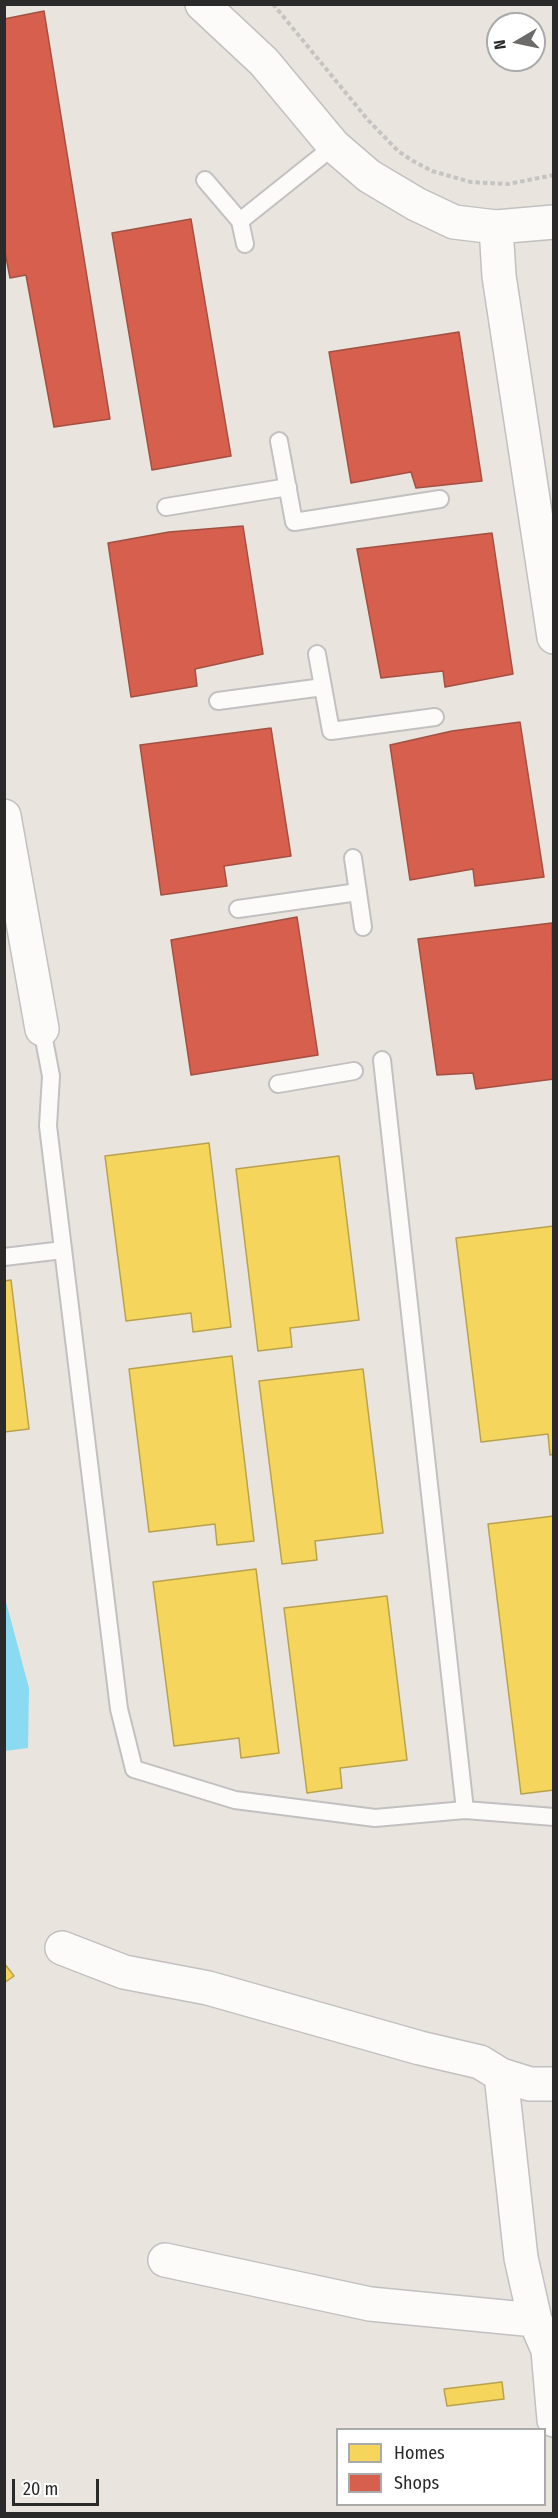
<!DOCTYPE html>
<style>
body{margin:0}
#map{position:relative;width:558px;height:2518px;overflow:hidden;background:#e9e4de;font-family:"Fira Sans Condensed",sans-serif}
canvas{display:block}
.frame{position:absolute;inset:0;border:6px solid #2a2a2a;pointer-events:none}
.legend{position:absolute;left:336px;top:2428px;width:210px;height:78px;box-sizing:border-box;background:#fff;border:2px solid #aaa;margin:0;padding:8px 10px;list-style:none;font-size:18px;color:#2a2a2a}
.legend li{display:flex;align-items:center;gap:12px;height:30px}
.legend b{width:30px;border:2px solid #aaa}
.north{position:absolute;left:486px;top:12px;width:60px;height:60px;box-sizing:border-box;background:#fff;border:2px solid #aaa;border-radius:50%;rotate:261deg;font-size:16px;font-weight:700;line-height:24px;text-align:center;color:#2a2a2a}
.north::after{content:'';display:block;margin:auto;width:21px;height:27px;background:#6d6b69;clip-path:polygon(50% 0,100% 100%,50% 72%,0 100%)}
.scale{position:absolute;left:12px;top:2479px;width:87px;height:27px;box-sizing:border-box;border:3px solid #2a2a2a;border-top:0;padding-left:8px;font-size:18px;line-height:21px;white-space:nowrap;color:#2a2a2a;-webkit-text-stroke:4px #fff;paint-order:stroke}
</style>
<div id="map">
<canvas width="558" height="2518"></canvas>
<div class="frame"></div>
<ul class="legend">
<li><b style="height:16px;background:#f6d55c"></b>Homes</li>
<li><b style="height:16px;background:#d6604d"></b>Shops</li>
</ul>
<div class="north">N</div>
<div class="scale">20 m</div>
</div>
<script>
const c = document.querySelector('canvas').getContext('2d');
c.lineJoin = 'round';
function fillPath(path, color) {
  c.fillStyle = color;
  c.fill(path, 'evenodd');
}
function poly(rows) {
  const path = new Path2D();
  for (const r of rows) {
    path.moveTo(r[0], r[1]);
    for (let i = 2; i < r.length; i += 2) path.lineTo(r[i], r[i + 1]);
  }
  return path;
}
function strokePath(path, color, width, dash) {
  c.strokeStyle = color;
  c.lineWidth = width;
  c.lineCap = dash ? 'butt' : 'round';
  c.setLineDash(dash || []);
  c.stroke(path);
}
const water = poly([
 [5,1598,29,1688,28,1748,5,1751]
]);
const homes = poly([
 [209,1143,231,1327,193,1332,191,1313,126,1321,105,1156,209,1143],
 [339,1156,359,1320,290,1328,292,1347,258,1351,236,1169,339,1156],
 [554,1226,554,1454,550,1455,548,1434,481,1442,456,1238,554,1226],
 [11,1280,29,1429,4,1432,4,1281,11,1280],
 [232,1356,254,1541,217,1545,215,1524,149,1532,129,1369,232,1356],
 [363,1369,383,1533,315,1541,317,1560,282,1564,259,1381,363,1369],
 [554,1516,554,1790,521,1794,488,1524,554,1516],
 [256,1569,279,1753,241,1758,239,1738,174,1746,153,1582,256,1569],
 [387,1596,407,1760,340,1768,342,1788,307,1793,284,1608,387,1596],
 [4,1963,14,1976,4,1983,4,1963],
 [502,2382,504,2399,447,2406,444,2389,502,2382]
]);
const shops = poly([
 [44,11,110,419,54,427,26,275,10,278,4,247,4,19,44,11],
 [191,219,231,456,152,470,112,233,191,219],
 [459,332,482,481,416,488,411,472,351,483,329,352,459,332],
 [243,526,263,654,195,669,197,686,131,697,108,543,169,532,243,526],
 [492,533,513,674,445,687,443,671,381,678,357,549,492,533],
 [520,722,544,877,475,886,473,869,410,880,390,745,452,731,520,722],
 [271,728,291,856,224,866,227,886,161,895,140,745,271,728],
 [297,917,318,1055,191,1075,171,940,297,917],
 [552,923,554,1079,476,1089,473,1073,437,1075,418,939,552,923]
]);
const path = poly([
 [273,4,368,120,398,151,413,161,432,171,471,182,508,184,554,175]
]);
const service = poly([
 [205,180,240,221],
 [245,244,240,221,334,146],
 [279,441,294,522,440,499],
 [166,507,288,487],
 [317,654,331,731,435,717],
 [218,701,323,687],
 [353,858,363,927],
 [238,909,358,892],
 [42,1029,51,1076,48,1126,119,1709,134,1769,235,1800,375,1818,465,1810,554,1817],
 [382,1060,465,1810],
 [278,1084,354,1071],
 [4,1257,63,1250]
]);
const minor = poly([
 [496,227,499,276,554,637],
 [4,816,42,1029],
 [62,1948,124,1972,208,1988,420,2048,480,2062,501,2075,530,2084,554,2084],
 [501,2075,521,2258,535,2320,548,2350,554,2420],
 [165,2260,370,2304,535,2320]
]);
const tertiary = poly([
 [202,4,264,62,334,146,369,176,416,204,454,222,496,227,554,222]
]);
fillPath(water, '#8adbf2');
fillPath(homes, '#f6d55c');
strokePath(homes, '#b9a24d', 1.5);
fillPath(shops, '#d6604d');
strokePath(shops, '#a25042', 1.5);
strokePath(service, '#c2c0c0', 20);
strokePath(minor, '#c2c0c0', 36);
strokePath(tertiary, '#c2c0c0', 36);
strokePath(path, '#c5c4c3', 4, [4.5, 3]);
strokePath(service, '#fcfbfa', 16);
strokePath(minor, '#fcfbfa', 33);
strokePath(tertiary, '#fcfbfa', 33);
</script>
